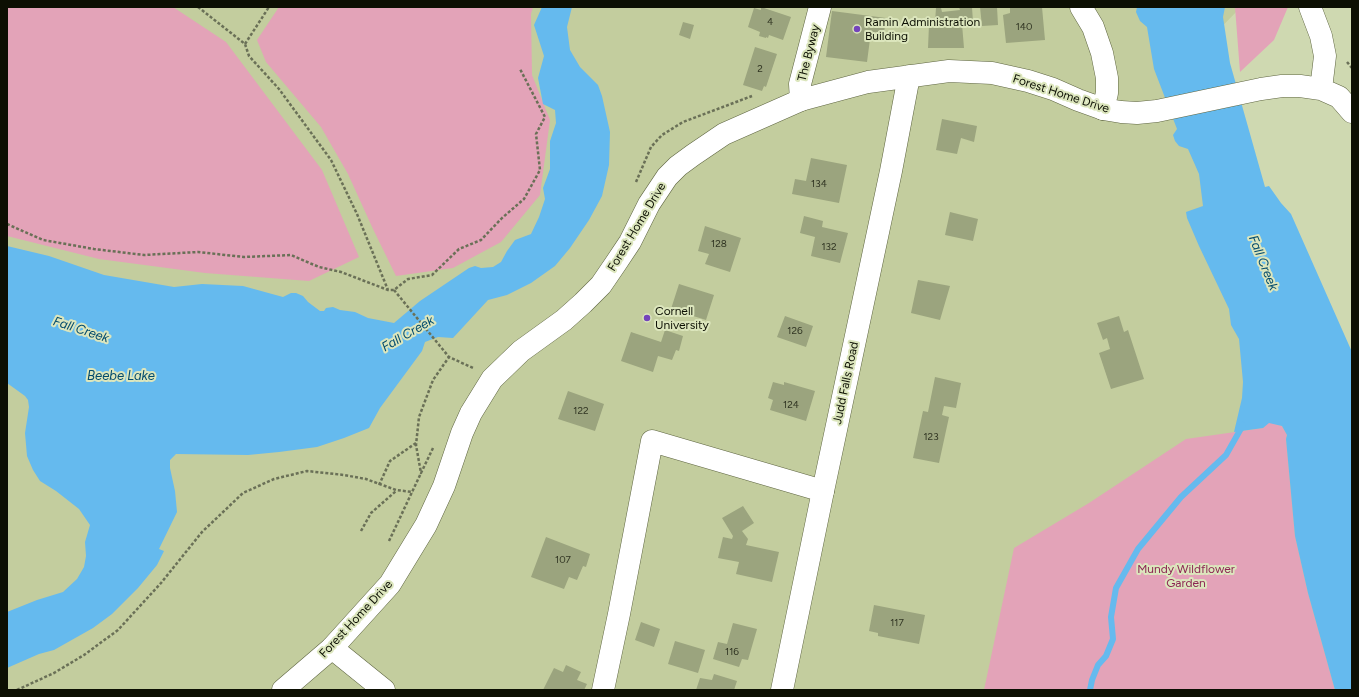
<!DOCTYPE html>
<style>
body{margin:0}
#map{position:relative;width:1359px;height:697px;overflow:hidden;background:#cfd9b1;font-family:Figtree,sans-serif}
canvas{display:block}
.frame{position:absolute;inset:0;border:8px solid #0c0f03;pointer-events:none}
</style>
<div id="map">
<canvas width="1359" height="697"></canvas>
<div class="frame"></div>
</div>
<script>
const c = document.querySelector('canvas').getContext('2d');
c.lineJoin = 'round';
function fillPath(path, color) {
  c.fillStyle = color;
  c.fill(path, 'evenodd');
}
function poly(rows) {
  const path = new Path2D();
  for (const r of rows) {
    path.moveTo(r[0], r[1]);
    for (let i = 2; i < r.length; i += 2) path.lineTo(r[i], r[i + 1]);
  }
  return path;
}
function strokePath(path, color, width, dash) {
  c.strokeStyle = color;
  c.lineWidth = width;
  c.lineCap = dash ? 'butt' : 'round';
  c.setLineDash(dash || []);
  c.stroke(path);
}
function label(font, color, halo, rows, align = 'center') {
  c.font = font + ' Figtree,sans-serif';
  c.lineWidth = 4;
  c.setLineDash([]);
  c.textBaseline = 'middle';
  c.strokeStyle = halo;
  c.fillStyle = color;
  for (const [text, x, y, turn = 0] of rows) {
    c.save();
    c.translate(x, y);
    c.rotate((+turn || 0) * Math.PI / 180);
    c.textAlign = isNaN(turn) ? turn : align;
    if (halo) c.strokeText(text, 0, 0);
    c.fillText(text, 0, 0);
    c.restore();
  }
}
const built = poly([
 [7,7,1241,7,1198,51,1352,517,1352,690,7,690]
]);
const green = poly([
 [7,7,173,7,226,42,322,170,359,257,309,281,205,273,99,259,7,236],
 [279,7,533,7,531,14,532,75,550,120,540,195,501,242,453,268,396,276,373,229,348,174,321,127,266,62,257,40],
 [1235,7,1288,7,1274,40,1240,72],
 [1269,422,1282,426,1287,435,1286,439,1295,536,1308,593,1335,690,984,690,1014,548,1089,503,1186,439,1263,428]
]);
const water = poly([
 [542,7,572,7,567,27,570,50,580,67,598,85,602,96,610,132,609,165,602,196,589,220,570,248,555,266,531,283,507,295,488,300,453,338,438,337,425,342,422,351,380,408,369,428,344,438,317,447,279,452,248,455,176,454,170,460,170,468,175,491,177,512,159,549,164,551,157,565,138,588,112,614,93,628,54,650,39,654,7,668,7,612,37,600,63,592,77,579,84,567,86,556,85,542,90,525,79,509,56,491,40,481,33,470,27,456,25,433,29,407,28,400,25,396,7,383,7,246,49,256,104,275,174,287,202,284,243,286,283,297,291,293,296,293,303,296,308,302,320,311,324,311,326,308,333,307,340,310,355,312,368,318,394,323,420,301,469,268,475,266,481,268,493,267,501,262,507,251,515,240,531,234,539,217,545,199,543,188,550,169,550,141,556,123,555,110,543,104,538,78,544,56,534,25],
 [1137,7,1225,7,1223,17,1230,63,1265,187,1269,186,1281,203,1291,214,1352,352,1352,690,1335,690,1308,593,1295,536,1286,439,1287,435,1282,426,1269,423,1263,428,1234,432,1242,398,1243,382,1239,339,1231,325,1229,309,1199,246,1187,218,1186,212,1203,206,1199,174,1188,149,1179,146,1175,141,1173,135,1177,129,1154,69,1147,27,1140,21,1136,12]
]);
const stream = poly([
 [1090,690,1092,680,1098,665,1106,656,1113,639,1111,617,1116,588,1138,549,1181,497,1226,455,1243,425]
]);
const building = poly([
 [761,7,791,17,783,40,769,35,768,38,766,37,766,38,759,36,760,32,748,27,754,8,761,10],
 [959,7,972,7,973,22,962,24,964,48,928,48,929,25,927,22,935,22,936,8,941,8,942,12,960,10],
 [980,7,997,7,998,25,982,26],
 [1010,7,1042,7,1045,40,1006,43,1003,15,1010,13],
 [832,11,886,18,883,41,870,39,867,62,826,57],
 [683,22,694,25,690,39,679,35],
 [755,47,777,54,766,87,764,86,762,91,743,85],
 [942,119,977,126,974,142,961,138,957,154,936,150],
 [811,158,847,165,839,203,792,194,795,179,806,181],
 [950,212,978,219,973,241,945,235],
 [804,216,823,221,822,227,848,233,840,263,811,256,815,237,800,233],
 [705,226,741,238,730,272,705,264,709,254,698,251],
 [918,280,950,286,940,320,911,313],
 [679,284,714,295,706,320,671,309],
 [785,316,813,326,806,347,777,337],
 [1119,316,1124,332,1128,330,1144,379,1111,389,1099,353,1110,349,1107,338,1103,340,1097,323],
 [665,330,683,336,679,351,676,350,672,360,658,356,653,372,621,361,631,332,661,342],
 [935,377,961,383,956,408,944,406,942,415,949,417,939,463,913,458,923,411,928,412],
 [773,382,784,385,784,382,815,391,806,421,770,410,773,400,768,398],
 [568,391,604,404,595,431,558,419],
 [743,506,754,523,742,531,748,539,746,545,779,552,772,582,736,574,739,562,718,558,723,537,732,539,733,536,722,518],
 [546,537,590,554,586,567,583,566,577,580,569,577,564,589,531,577],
 [874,605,925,615,919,644,878,636,878,633,869,631],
 [641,622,660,629,654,647,635,640],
 [733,623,757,629,748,660,742,659,739,667,713,659,718,642,727,644],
 [675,641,705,650,698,673,668,664],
 [566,665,581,672,577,680,587,684,584,690,543,690,554,668,563,672],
 [714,674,737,681,734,690,696,690,700,678,712,680]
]);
const path = poly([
 [198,7,245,44,249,56,279,89,331,160,357,214,388,290],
 [245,44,269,7],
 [1347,62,1352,68],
 [636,182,651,147,662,135,683,122,752,96],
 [7,224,43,240,94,249,144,255,198,252,244,257,291,255,319,267,341,272,388,290,394,290,408,279,432,275,459,249,481,240,502,218,524,199,540,170,536,134,545,117,520,69],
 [394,290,449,357,473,368],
 [433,448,421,473,416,445,419,417,433,380,449,357],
 [379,485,390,461,416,443],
 [361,531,371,513,396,491],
 [389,541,421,473],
 [17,690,54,673,84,655,118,630,161,583,202,532,243,493,274,479,307,471,344,475,366,479,396,490,413,492]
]);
const minor = poly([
 [1081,7,1093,27,1102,53,1107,78,1107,93,1103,109],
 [801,100,800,84,820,7],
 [332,648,384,690],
 [603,690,619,614,652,441,823,491]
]);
const tertiary = poly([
 [1310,7,1321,36,1325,56,1321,89],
 [283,690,332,648,390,584,426,525,444,486,462,433,471,413,492,379,521,351,564,320,583,303,601,285,616,263,630,242,649,204,667,177,678,166,693,155,724,134,801,100,868,82,949,71,992,73,1028,81,1053,89,1078,100,1103,109,1121,112,1137,113,1157,111,1261,89,1282,86,1300,86,1321,89,1339,97,1352,112],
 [782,690,823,491,891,171,909,76]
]);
const markers = [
 [857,29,4,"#7444bb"],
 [647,318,4,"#7444bb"]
];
const numberNames = [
 ["4",770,22],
 ["140",1024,27],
 ["2",760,69],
 ["134",819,184],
 ["128",719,244],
 ["132",829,247],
 ["126",795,331],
 ["124",791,405],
 ["122",581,411],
 ["123",931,437],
 ["107",563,560],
 ["117",897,623],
 ["116",732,652]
];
const poiNames = [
 ["Ramin Administration",865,22],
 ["Building",865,36],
 ["Cornell",655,311],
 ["University",655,325]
];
const streetNames = [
 ["The Byway",809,53,-76],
 ["Forest Home Drive",1061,94,18],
 ["Forest Home Drive",637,227,-59],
 ["Judd Falls Road",846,383,-78],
 ["Forest Home Drive",356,619,-47]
];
const parkNames = [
 ["Mundy Wildflower",1186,569],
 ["Garden",1186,583]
];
const waterNames = [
 ["Fall Creek",1263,263,68],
 ["Fall Creek",81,330,18],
 ["Fall Creek",408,334,-30],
 ["Beebe Lake",121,376]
];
fillPath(built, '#c3cd9e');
fillPath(green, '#e3a3b8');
fillPath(water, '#65baee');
strokePath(stream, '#65baee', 6);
fillPath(building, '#9ba47e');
strokePath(minor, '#5f6642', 23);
strokePath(tertiary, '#5f6642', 23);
strokePath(path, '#6a7057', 2.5, [3, 2]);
strokePath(minor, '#fff', 22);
strokePath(tertiary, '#fff', 22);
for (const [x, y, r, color] of markers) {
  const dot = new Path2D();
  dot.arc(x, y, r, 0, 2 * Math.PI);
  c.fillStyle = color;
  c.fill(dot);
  strokePath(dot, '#dce6bd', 1.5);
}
label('10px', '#303422', null, numberNames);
label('12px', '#0c0f03', '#dce6bd', poiNames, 'left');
label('12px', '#0c0f03', '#dce6bd', streetNames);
label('12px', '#8c2653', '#dce6bd', parkNames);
label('italic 13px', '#024a6c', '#dce6bd', waterNames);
</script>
